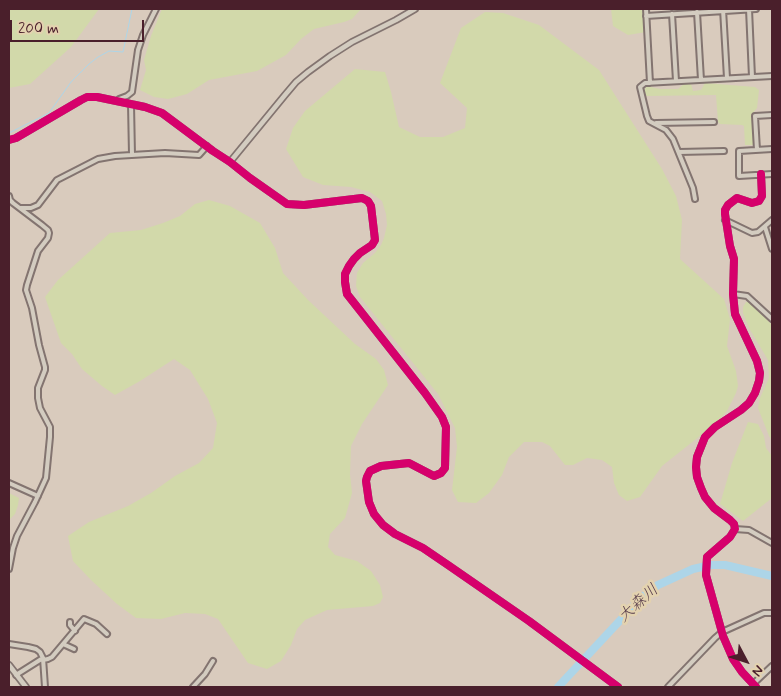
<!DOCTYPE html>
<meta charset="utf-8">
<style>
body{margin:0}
#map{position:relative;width:781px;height:696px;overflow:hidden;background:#d9cbbd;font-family:Mynerve,sans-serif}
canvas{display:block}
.frame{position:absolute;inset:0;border:10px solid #4a1f2b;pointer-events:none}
.north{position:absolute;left:721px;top:636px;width:50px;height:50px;-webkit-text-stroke:4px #e3d2af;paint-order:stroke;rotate:130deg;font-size:14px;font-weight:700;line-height:20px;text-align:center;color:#4a1f2b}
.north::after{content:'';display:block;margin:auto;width:18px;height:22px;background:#4a1f2b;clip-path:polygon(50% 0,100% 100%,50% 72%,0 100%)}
.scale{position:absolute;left:10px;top:20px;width:134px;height:22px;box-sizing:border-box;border:2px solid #4a1f2b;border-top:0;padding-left:6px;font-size:15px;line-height:18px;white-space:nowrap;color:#4a1f2b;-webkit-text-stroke:4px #e3d2af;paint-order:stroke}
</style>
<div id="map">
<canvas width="781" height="696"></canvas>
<div class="frame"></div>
<div class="north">N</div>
<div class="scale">200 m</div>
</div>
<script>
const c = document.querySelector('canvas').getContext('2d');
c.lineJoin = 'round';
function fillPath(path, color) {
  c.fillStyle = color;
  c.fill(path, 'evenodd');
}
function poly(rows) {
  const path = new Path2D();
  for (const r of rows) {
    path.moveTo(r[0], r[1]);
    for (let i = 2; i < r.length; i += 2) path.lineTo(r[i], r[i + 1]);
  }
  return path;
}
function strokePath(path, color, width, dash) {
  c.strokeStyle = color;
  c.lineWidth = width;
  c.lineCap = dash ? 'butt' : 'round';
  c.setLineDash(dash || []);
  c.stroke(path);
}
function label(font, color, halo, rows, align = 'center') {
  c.font = font + ' Mynerve,"Klee One",sans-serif';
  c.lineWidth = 5;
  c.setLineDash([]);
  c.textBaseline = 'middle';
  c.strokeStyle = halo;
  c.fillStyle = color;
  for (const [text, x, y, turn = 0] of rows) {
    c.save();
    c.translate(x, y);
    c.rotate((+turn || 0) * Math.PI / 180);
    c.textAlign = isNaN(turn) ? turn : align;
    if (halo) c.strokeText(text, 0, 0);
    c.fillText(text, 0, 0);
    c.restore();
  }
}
const green = poly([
 [9,9,99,9,71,47,30,84,9,88],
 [162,9,361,9,352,19,344,22,314,29,301,39,286,55,257,71,209,80,187,94,168,99,154,97,140,90,146,70,144,60,151,36],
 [611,9,645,9,646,32,628,35,613,26],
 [485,12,503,13,539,25,599,70,662,169,676,196,682,220,680,259,724,299,730,319,727,346,736,371,738,386,736,393,727,411,715,424,662,466,640,497,627,501,619,495,614,483,612,467,602,460,587,458,573,465,565,465,550,446,542,442,524,442,509,457,502,475,489,493,476,503,458,502,452,490,457,447,455,428,438,394,360,297,356,286,357,273,363,263,375,253,381,245,384,238,387,225,386,214,382,201,370,192,351,187,323,185,303,177,286,149,293,128,305,111,355,69,385,72,391,92,399,127,420,137,443,137,465,128,467,108,440,83,461,28],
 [705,83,755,87,759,90,757,108,752,114,754,145,745,145,744,126,742,125,720,124,718,122,716,95,647,96,644,93,646,86,660,89,678,89,684,84,691,84,693,91,701,90],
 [209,200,230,206,260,223,275,248,283,273,308,300,355,344,376,359,384,370,388,385,362,424,351,446,350,474,352,493,345,518,330,534,328,547,335,555,357,561,371,571,380,585,383,597,380,603,373,606,327,610,305,620,297,629,291,645,281,661,267,669,248,663,218,619,205,614,185,613,161,619,136,618,117,604,91,580,73,561,68,536,89,522,128,506,151,493,175,476,199,463,213,448,217,423,208,399,190,370,174,359,140,381,115,395,102,386,82,369,72,354,61,343,45,297,58,280,110,233,141,230,163,223,180,216,195,204],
 [746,302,749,302,753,305,772,325,772,441,769,436,758,408,760,398,769,378,768,360,749,328,743,313,743,307],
 [748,422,758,424,764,436,766,448,772,456,772,498,743,521,720,504,732,463],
 [9,493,19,498,18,505,15,514,9,520]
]);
const stream = poly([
 [9,133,49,113,71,82,89,64,98,57,109,51,123,52,132,9]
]);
const river = poly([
 [558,687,640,599,658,585,693,569,711,565,725,565,772,576]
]);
const minor = poly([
 [646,9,650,83],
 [723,9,727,78],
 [749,9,752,77],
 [697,12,701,80],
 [672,14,676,81],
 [646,16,756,9],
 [117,101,119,99,127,96,132,92,138,50,143,35,156,9],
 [131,104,132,155],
 [656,123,714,122],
 [9,140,16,138,81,100,87,97,97,97,145,107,162,113,213,151,230,162,250,178,287,204,304,205,362,198,368,201,371,206,375,240,372,245,360,253,354,259,349,266,345,274,345,282,347,294,425,393,442,417,446,427,445,468,441,473,434,476,409,463,381,466,370,471,367,477,366,481,369,502,374,514,383,525,395,534,423,548,448,565,529,621,618,687],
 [772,149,739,151,739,176,772,174],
 [757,150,755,116,772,115],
 [679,152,724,151],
 [9,196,10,200,13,203,42,225,48,230,49,233,48,238,38,251,27,285,26,290,32,308,39,345,45,367,45,370,38,388,38,398,40,408,50,427,50,437,46,478,35,502,17,536,13,548,9,569],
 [695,199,693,188,673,139,666,130,649,121,647,116,640,87,645,83,772,76],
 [20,208,31,208,38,205,57,180,98,159,115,156,165,153,199,155,207,146],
 [725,220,752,233,758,232,772,220],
 [765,227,772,249],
 [733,294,747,296,772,319],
 [9,483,38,496],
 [735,529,749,530,772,543],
 [70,622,70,625,75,631],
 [9,644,28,647,36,649,40,652,43,658,45,687],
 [63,644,74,649],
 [43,660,48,659,52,657,84,619,96,624,107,634],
 [16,675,43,658],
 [753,684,772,666],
 [193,687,205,674,213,661],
 [668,687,715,638,722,632,764,613,772,613],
 [756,687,742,672,733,659,723,636,706,575,707,557,730,537,735,529,734,524,730,520,714,508,705,497,701,488,697,477,696,467,697,457,705,437,715,427,741,410,749,403,755,393,759,381,760,373,757,361,735,314,733,294,734,259,730,246,725,214,725,210,728,205,737,198,752,203,759,201,762,196,761,174]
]);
const tertiary = poly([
 [230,162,285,95,296,82,308,72,330,56,352,42,396,20,415,9],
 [9,665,26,687]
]);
const cycleway = poly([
 [9,140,16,138,81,100,87,97,97,97,145,107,162,113,213,151,230,162,250,178,287,204,304,205,362,198,368,201,371,206,375,240,372,245,360,253,354,259,349,266,345,274,345,282,347,294,425,393,442,417,446,427,445,468,441,473,434,476,409,463,381,466,370,471,367,477,366,481,369,502,374,514,383,525,395,534,423,548,448,565,529,621,618,687],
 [756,687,742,672,733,659,723,636,706,575,707,557,730,537,735,529,734,524,730,520,714,508,705,497,701,488,697,477,696,467,697,457,705,437,715,427,741,410,749,403,755,393,759,381,760,373,757,361,735,314,733,294,734,259,730,246,725,214,725,210,728,205,737,198,752,203,759,201,762,196,761,174]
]);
const waterNames = [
 ["大森川",639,604,-42]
];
fillPath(green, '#d2d9aa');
strokePath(stream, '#add5e8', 1);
strokePath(river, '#add5e8', 8);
strokePath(minor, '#837470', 8);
strokePath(tertiary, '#837470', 8);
strokePath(minor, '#d3ccc0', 4);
strokePath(tertiary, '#d3ccc0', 4.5);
strokePath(cycleway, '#d6006c', 8);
label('italic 16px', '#563b4a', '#e3d2af', waterNames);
</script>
